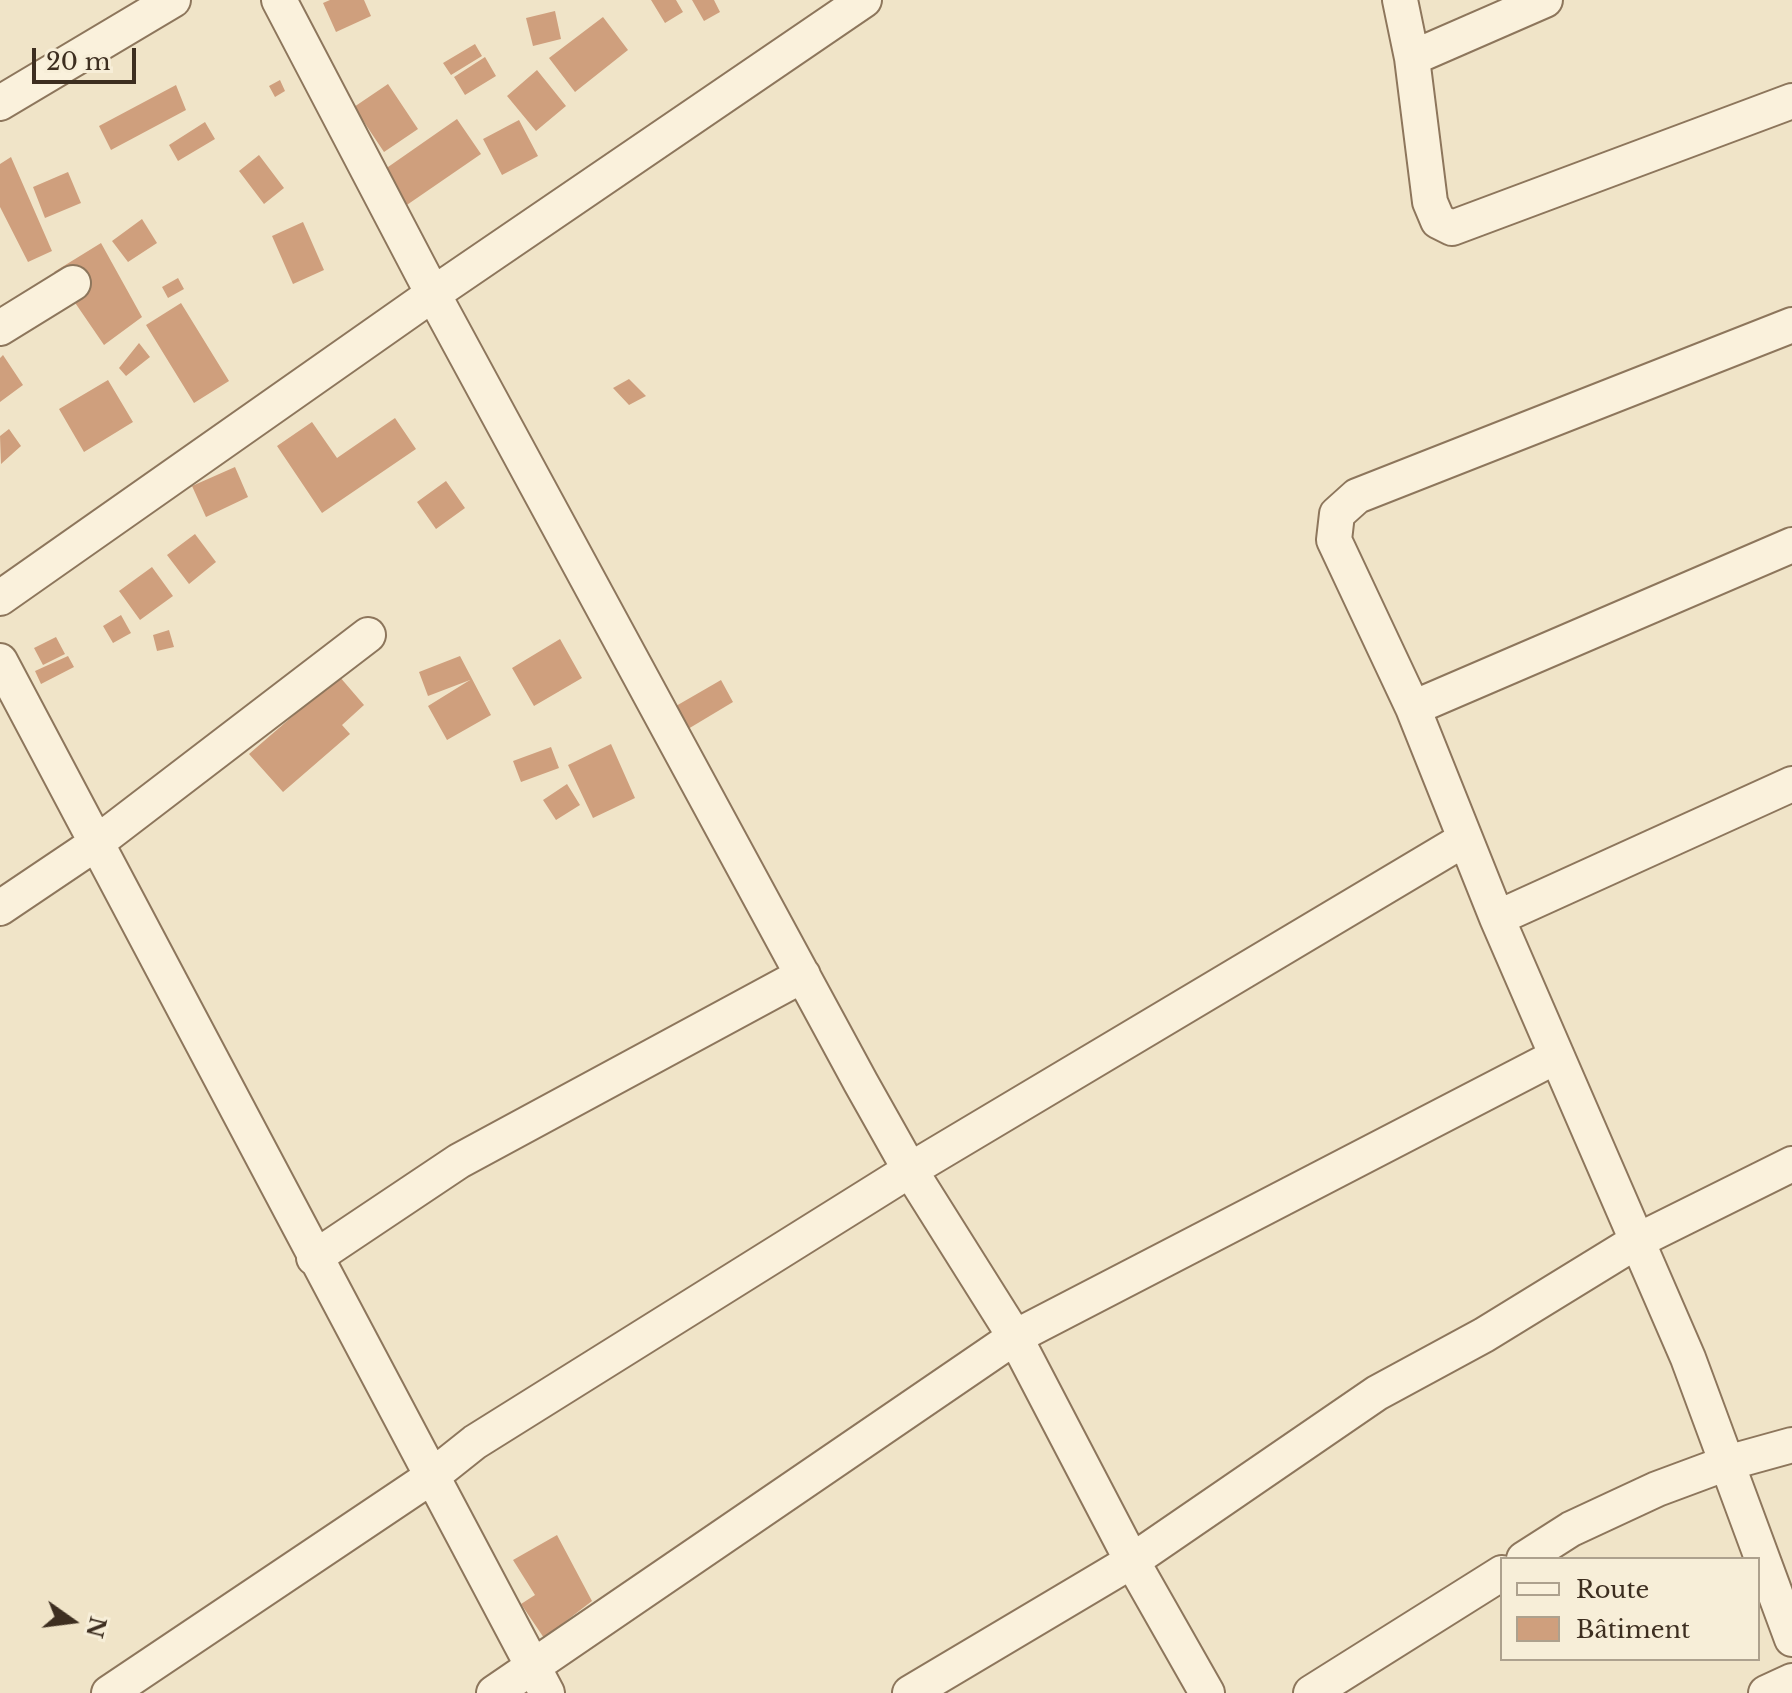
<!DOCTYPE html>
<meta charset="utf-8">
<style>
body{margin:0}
#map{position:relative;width:1792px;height:1693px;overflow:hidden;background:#f0e4c8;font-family:"Libre Baskerville",serif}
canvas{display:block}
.legend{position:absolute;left:1500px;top:1557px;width:260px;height:104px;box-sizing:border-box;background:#f7eed8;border:2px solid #ada18e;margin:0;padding:10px 14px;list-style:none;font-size:24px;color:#3d2e20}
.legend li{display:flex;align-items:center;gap:16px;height:40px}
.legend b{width:40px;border:2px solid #ada18e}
.north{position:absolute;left:32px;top:1581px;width:80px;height:80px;-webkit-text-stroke:6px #f7eed8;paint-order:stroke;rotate:104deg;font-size:22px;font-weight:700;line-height:32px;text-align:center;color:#3d2e20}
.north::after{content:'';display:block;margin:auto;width:28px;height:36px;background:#3d2e20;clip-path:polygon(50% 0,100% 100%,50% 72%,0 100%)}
.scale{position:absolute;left:32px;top:48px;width:104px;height:36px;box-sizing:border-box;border:4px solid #3d2e20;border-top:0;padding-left:10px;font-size:24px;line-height:28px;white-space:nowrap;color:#3d2e20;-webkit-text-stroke:6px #f7eed8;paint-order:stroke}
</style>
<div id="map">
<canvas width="1792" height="1693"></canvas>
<ul class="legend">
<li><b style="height:10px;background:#faf1dc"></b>Route</li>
<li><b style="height:22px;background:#cf9f7d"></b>Bâtiment</li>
</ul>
<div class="north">N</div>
<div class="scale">20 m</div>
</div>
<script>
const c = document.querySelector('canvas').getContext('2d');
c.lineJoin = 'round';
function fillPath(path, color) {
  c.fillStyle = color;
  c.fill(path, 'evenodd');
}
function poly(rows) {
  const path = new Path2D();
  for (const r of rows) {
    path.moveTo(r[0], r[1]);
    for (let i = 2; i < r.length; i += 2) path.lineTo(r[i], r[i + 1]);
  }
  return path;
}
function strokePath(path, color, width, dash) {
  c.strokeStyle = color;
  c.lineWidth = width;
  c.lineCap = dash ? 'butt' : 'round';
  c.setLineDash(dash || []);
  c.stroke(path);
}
const building = poly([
 [330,0,364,0,371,16,336,32,323,3],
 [651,0,676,0,683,12,665,23],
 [692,0,714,0,720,12,704,21],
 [555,11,561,39,533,46,526,18],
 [603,17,628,50,575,92,549,58],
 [475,44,482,56,451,75,443,63],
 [485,57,496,76,465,95,454,77],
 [537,70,566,106,536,131,507,96],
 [280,80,285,91,275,97,269,86],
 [388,84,418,129,384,152,354,107],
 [176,85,186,110,111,150,99,126],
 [457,119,481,154,401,209,378,174],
 [519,120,538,156,502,175,483,139],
 [205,122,215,139,178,161,169,145],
 [259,155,284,188,264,204,239,171],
 [11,157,52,251,28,262,0,207,0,164],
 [68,172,81,203,45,218,33,187],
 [142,219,157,243,128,262,112,241],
 [303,222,324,270,293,284,272,236],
 [101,243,142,317,104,345,54,272],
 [178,278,184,289,168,298,162,287],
 [181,303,229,381,194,403,146,325],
 [139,343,150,357,126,376,119,368],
 [3,355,23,385,0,402,0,358],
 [629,379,646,396,629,405,613,388],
 [108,380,133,422,84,452,59,409],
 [395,418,416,449,322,513,277,446,312,422,337,458],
 [9,429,21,446,1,464,0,436],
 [235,467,248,497,206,517,192,486],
 [446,481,465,508,436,529,417,502],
 [195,534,216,562,189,584,167,555],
 [152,567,173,596,140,620,119,591],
 [121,615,131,633,113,643,103,626],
 [169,630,174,647,157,651,153,635],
 [56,637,65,654,43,665,34,648],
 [560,639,582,678,534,706,512,668],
 [68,656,74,667,41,684,35,671],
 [460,656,491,715,447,740,428,706,470,680,428,696,419,672],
 [339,676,364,705,342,725,350,734,283,792,249,754],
 [721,680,733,702,688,729,676,706],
 [611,744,635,798,593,818,568,765],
 [551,747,559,768,521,782,513,761],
 [567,784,580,805,556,820,543,800],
 [557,1535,592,1601,544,1638,521,1604,535,1595,513,1560]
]);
const minor = poly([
 [279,0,433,294,861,1083,910,1170,1015,1337,1132,1561,1207,1693],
 [1400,0,1412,58,1430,202,1438,221,1452,228,1792,101],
 [1412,58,1545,0],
 [0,103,173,0],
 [1792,325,1357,496,1337,514,1334,540,1413,708,1497,918,1688,1358,1792,1639],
 [0,328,73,283],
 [0,598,433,294,864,0],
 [0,661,547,1693],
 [1413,708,1792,545],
 [0,908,95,844,368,635],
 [1497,918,1792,784],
 [314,1258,459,1161,803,975],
 [1524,1559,1571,1529,1657,1489,1727,1463,1792,1445],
 [109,1693,431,1477,475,1442,910,1170,1465,839],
 [494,1693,1015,1337,1557,1056],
 [910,1693,1132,1561,1377,1393,1484,1335,1637,1241,1792,1164],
 [1311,1693,1502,1573],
 [1766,1693,1792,1681]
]);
fillPath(building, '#cf9f7d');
strokePath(minor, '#8d765c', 38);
strokePath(minor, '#faf1dc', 34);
</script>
